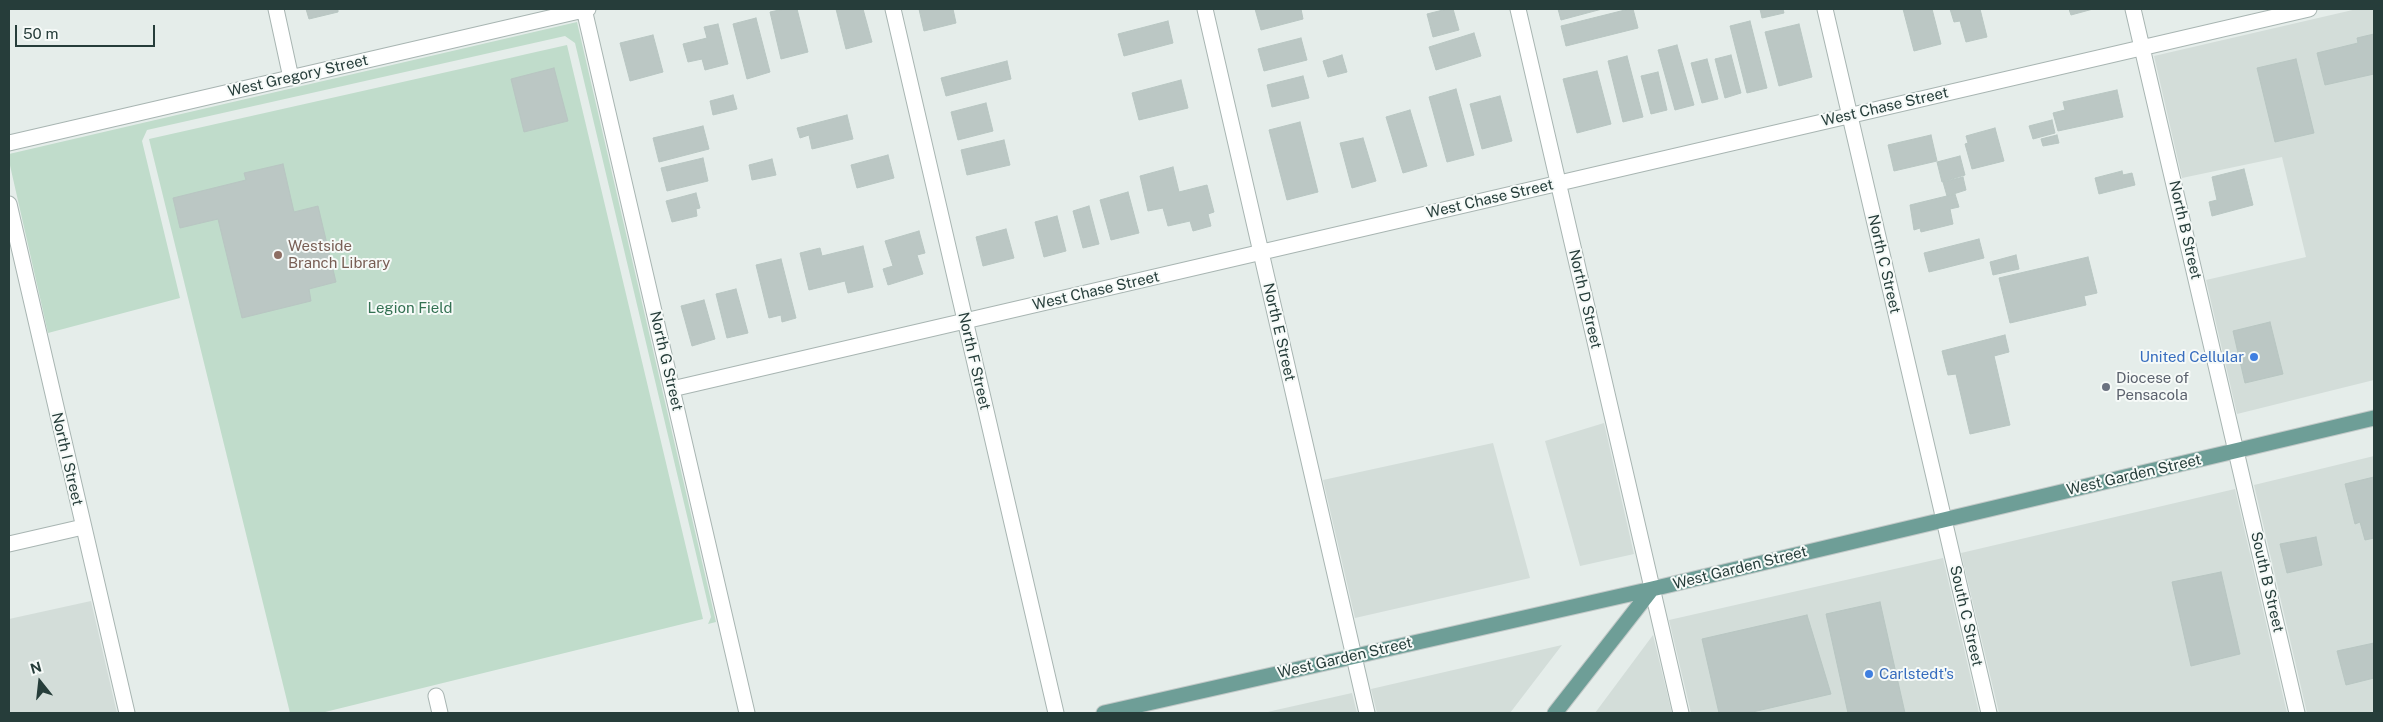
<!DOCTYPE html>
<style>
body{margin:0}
#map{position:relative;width:2383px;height:722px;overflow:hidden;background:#e5edea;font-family:"Public Sans",sans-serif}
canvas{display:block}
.frame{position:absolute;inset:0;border:10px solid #263d3a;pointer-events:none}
.north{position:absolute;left:15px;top:657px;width:50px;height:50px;-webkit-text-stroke:4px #f6faf8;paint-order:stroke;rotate:344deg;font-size:14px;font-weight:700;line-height:20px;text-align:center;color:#263d3a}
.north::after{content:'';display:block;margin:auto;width:18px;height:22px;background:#263d3a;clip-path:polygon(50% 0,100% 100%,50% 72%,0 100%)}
.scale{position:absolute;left:15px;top:25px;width:140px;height:22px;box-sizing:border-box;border:2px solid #263d3a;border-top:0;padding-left:6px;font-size:15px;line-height:18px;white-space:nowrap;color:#263d3a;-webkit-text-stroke:4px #f6faf8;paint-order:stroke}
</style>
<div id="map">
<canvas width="2383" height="722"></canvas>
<div class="frame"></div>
<div class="north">N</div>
<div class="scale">50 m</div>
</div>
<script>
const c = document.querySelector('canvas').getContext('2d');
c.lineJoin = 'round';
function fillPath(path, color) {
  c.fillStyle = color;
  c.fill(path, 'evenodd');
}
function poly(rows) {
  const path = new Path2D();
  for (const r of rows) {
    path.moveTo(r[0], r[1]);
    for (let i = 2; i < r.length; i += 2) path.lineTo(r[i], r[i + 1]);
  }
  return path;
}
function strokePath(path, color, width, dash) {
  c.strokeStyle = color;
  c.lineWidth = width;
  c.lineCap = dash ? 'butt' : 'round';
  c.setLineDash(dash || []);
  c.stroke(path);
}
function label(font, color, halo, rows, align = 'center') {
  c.font = font + ' "Public Sans",sans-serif';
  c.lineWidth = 4;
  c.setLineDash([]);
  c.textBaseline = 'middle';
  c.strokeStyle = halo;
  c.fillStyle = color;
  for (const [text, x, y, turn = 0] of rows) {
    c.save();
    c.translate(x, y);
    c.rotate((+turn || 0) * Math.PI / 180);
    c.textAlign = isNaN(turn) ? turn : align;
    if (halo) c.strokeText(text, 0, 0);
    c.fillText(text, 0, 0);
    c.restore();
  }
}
const built = poly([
 [2357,9,2374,9,2374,380,2237,414,2206,280,2306,257,2282,157,2182,178,2154,56],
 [1604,423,1634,554,1580,566,1545,441],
 [1493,443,1530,578,1355,618,1323,480],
 [2374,456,2374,713,2307,713,2254,485],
 [2235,489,2287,713,1999,713,1961,553],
 [1943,558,1979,713,1691,713,1669,620],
 [91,601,117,713,9,713,9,619],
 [1653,635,1672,713,1595,713],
 [1562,645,1510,713,1377,713,1371,689],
 [1352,693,1357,713,1264,713,1276,710]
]);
const green = poly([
 [577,22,716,622,708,624,711,617,575,43,565,36,147,130,142,141,180,298,48,333,9,161,9,154],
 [567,45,703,619,321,713,290,713,149,139]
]);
const building = poly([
 [306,9,338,9,338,12,309,19,306,9],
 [784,9,797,9,808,52,781,59,770,12,784,9],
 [836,9,863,9,872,42,846,49,836,9],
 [919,9,953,9,956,23,924,31,919,9],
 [1255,9,1301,9,1303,19,1261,30,1255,9],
 [1447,9,1453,9,1459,30,1433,37,1427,14,1447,9],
 [1558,9,1602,9,1561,20,1558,9],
 [1629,9,1633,9,1638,28,1566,46,1561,26,1629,9],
 [1760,9,1783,9,1784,13,1762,18,1760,9],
 [1903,9,1932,9,1941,44,1914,51,1903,9],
 [1950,9,1980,9,1987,37,1966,42,1960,21,1954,22,1950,9],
 [2069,9,2093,9,2071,15,2069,9],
 [756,18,770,72,747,79,733,24,756,18],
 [1168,21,1173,43,1124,56,1118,34,1168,21],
 [1750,21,1767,88,1747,93,1730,26,1750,21],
 [718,24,728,64,705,70,702,59,688,62,683,44,707,38,704,27,718,24],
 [1799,24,1812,77,1779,86,1765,32,1799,24],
 [1474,33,1481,56,1436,70,1429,47,1474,33],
 [2374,34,2374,74,2325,85,2317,53,2358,43,2357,38,2374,34],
 [653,35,663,72,630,81,620,43,653,35],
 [1301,38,1307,60,1264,71,1258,49,1301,38],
 [1677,45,1694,105,1675,110,1658,50,1677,45],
 [1342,55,1347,72,1328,77,1323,61,1342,55],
 [1731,55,1741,93,1725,98,1715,59,1731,55],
 [1627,56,1643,117,1623,122,1608,61,1627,56],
 [1707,59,1718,99,1702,103,1691,63,1707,59],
 [2296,59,2314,133,2275,142,2257,68,2296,59],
 [1007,61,1011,79,946,96,941,78,1007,61],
 [554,68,568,121,524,132,511,79,554,68],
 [1597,71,1611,124,1577,133,1563,79,1597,71],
 [1658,72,1667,110,1651,114,1641,76,1658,72],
 [1303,76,1309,98,1272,107,1267,85,1303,76],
 [1181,80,1188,108,1139,120,1132,93,1181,80],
 [1456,89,1474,155,1447,162,1429,97,1456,89],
 [2117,90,2123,117,2058,131,2053,113,2065,110,2063,102,2117,90],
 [733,95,737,109,713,115,710,101,733,95],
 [1500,96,1512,141,1482,149,1470,104,1500,96],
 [986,103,993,131,958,140,951,112,986,103],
 [1410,110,1427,166,1403,173,1386,117,1410,110],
 [847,115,853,139,812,149,809,135,800,138,797,128,847,115],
 [2052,120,2055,133,2033,139,2029,126,2052,120],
 [1300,122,1318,192,1287,200,1269,130,1300,122],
 [703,126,709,149,659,162,653,138,703,126],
 [1995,128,2004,161,1972,169,1965,144,1968,143,1966,136,1995,128],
 [1931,135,1937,161,1894,171,1888,145,1931,135],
 [2057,135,2059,143,2043,146,2041,139,2057,135],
 [1363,138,1376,181,1352,188,1340,143,1363,138],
 [1004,140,1010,165,967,175,961,150,1004,140],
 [888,155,894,178,857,188,851,165,888,155],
 [1960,156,1965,175,1942,182,1937,162,1960,156],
 [703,158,708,181,667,191,661,168,703,158],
 [772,159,776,175,752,180,749,165,772,159],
 [283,164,294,212,318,206,336,282,309,289,311,301,242,318,218,219,180,228,173,198,246,180,244,173,283,164],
 [1173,167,1179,192,1207,185,1214,212,1208,214,1211,226,1193,231,1190,221,1168,226,1163,208,1148,211,1140,176,1173,167],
 [2244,169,2253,205,2212,216,2209,202,2217,200,2212,177,2244,169],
 [2122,171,2123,175,2132,173,2135,185,2099,194,2095,178,2122,171],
 [1963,177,1966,190,1947,196,1943,182,1963,177],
 [1128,192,1139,233,1111,240,1100,200,1128,192],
 [696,193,700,208,696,209,697,216,672,222,666,201,696,193],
 [1955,194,1959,207,1950,209,1953,224,1921,232,1920,228,1914,230,1910,205,1955,194],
 [1089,206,1099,244,1083,248,1073,211,1089,206],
 [1057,216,1066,251,1044,257,1035,222,1057,216],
 [1006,229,1014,258,983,266,976,237,1006,229],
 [919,231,925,253,917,255,923,274,888,285,883,269,893,266,885,241,919,231],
 [1979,239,1984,258,1929,272,1924,253,1979,239],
 [863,246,873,287,848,293,845,281,809,290,800,253,820,248,822,256,863,246],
 [2016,255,2019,269,1993,275,1990,262,2016,255],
 [2088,257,2097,293,2084,296,2086,305,2010,323,1999,278,2088,257],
 [781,259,796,318,782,322,781,315,769,318,756,265,781,259],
 [736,289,748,333,727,338,716,294,736,289],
 [704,300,715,339,692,346,681,306,704,300],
 [2270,322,2283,374,2245,383,2233,331,2270,322],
 [2005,335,2009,352,1994,356,2010,425,1970,434,1956,374,1948,375,1942,351,2005,335],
 [2374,477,2374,538,2365,540,2360,522,2355,524,2345,484,2374,477],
 [2316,537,2322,565,2287,573,2280,544,2316,537],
 [2221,572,2240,654,2191,666,2172,582,2221,572],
 [1880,602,1905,713,1848,713,1826,614,1880,602],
 [1807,615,1831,694,1748,713,1719,713,1702,639,1807,615],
 [2374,643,2374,678,2346,685,2337,651,2374,643]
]);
const minor = poly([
 [276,9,291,78],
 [584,9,747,713],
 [893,9,1056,713],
 [1205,9,1367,713],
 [1518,9,1681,713],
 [1825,9,1989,713],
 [2133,9,2297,713],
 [9,143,588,9],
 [9,204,127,713],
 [672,389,2309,9],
 [9,544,83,527],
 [436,696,440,713]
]);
const major = poly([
 [1104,713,1652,589,2374,418],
 [1555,713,1652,589]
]);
const markers = [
 [278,255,5,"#8d6e63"],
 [2254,357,5,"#3f7fe0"],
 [2106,387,5,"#6b7280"],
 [1869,674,5,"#3f7fe0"]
];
const streetNames = [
 ["West Gregory Street",298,76,-13],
 ["West Chase Street",1885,107,-13],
 ["West Chase Street",1490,199,-13],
 ["North B Street",2185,230,77],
 ["North C Street",1884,264,77],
 ["West Chase Street",1096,291,-13],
 ["North D Street",1585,299,77],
 ["North E Street",1279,332,77],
 ["North G Street",666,361,77],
 ["North F Street",974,361,77],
 ["North I Street",67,459,77],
 ["West Garden Street",2134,475,-13],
 ["West Garden Street",1740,568,-14],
 ["South B Street",2267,582,77],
 ["South C Street",1966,616,77],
 ["West Garden Street",1345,658,-13]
];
const educationNames = [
 ["Westside",288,246],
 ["Branch Library",288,263]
];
const parkNames = [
 ["Legion Field",410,308]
];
const shopNames = [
 ["United Cellular",2244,357],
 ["Carlstedt's",1879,674,"left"]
];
const worshipNames = [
 ["Diocese of",2116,378],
 ["Pensacola",2116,395]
];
fillPath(built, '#d3ddd9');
fillPath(green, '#c0dccb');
fillPath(building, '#bbc7c4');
strokePath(building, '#b8c6c2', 1);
strokePath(minor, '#a8b5b2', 17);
strokePath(major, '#c2c9c8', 17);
strokePath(minor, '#fff', 15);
strokePath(major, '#6e9e97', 15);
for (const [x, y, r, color] of markers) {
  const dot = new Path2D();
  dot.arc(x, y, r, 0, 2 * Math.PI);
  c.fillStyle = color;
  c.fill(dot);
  strokePath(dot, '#f6faf8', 2);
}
label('15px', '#263d3a', '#f6faf8', streetNames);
label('15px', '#785e54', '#f6faf8', educationNames, 'left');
label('15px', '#337152', '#f6faf8', parkNames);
label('15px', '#366cbe', '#f6faf8', shopNames, 'right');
label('15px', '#5b616d', '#f6faf8', worshipNames, 'left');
</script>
